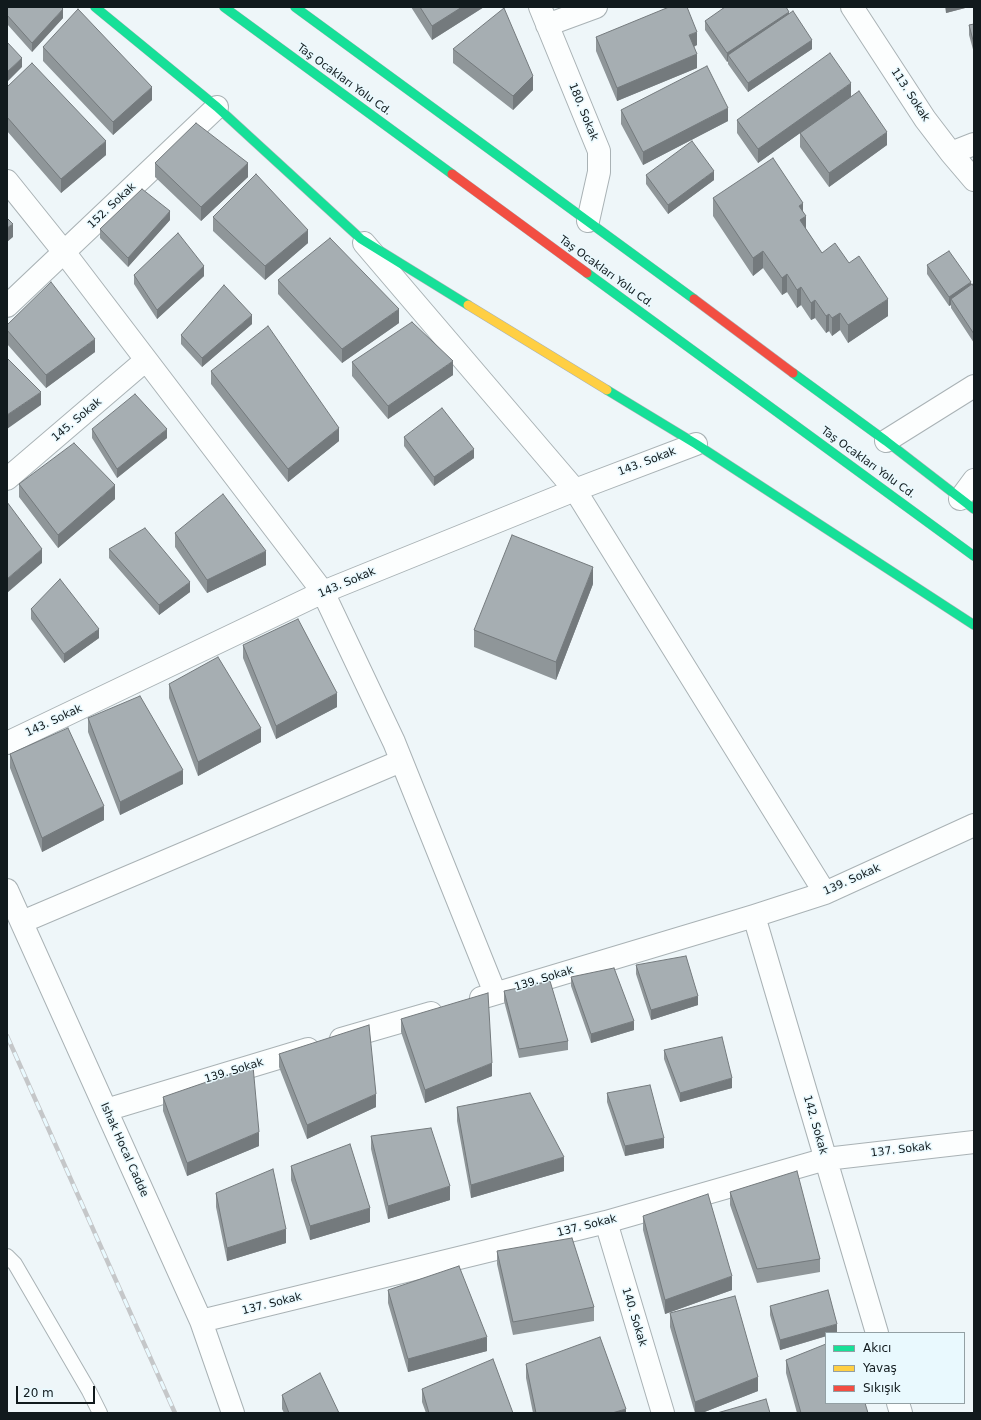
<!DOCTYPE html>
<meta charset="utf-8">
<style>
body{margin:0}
#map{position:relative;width:981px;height:1420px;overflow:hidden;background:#eef6f9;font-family:"DejaVu Sans",sans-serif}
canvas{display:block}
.frame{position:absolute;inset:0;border:8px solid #111a1d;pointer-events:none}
.legend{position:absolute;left:825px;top:1332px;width:140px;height:72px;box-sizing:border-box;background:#e9f9fe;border:1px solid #93a0a4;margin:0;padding:5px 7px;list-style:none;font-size:12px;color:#111a1d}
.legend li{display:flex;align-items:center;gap:8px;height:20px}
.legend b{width:20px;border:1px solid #93a0a4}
.scale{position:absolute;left:16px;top:1386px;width:79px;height:18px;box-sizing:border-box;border:2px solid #111a1d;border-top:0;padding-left:5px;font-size:12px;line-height:14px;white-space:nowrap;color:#111a1d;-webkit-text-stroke:3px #e9f9fe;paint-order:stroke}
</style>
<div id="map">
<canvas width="981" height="1420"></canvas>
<div class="frame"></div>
<ul class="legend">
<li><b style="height:5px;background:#16e098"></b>Akıcı</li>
<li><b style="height:5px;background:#ffcf43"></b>Yavaş</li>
<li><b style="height:5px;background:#f24e42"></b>Sıkışık</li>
</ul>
<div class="scale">20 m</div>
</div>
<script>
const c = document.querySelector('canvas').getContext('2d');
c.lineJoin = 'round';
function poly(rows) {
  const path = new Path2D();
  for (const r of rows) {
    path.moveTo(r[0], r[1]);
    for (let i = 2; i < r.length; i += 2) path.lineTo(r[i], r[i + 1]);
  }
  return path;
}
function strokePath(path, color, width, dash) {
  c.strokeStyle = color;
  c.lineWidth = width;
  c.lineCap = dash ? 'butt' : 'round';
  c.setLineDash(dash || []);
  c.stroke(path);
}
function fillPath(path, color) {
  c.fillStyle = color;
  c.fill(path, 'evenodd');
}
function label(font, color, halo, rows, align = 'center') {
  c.font = font + ' "DejaVu Sans",sans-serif';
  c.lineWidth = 3;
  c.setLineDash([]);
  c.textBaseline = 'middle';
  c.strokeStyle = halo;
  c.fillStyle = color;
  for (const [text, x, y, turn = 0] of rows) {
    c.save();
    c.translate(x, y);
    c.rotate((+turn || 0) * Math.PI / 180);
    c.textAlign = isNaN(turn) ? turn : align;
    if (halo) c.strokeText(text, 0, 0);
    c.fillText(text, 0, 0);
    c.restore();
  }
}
const lane = poly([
 [7,1256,15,1264,89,1391,100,1413]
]);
const street = poly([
 [540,7,599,151,599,172,588,221],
 [852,7,925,119,951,153,974,180],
 [547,25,596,7],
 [951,153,974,144],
 [7,181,64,252,323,592,394,742,495,993],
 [364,243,575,490,825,893],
 [7,306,217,107],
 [886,441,974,386],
 [7,479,146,360],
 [960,499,974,480],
 [7,743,323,592,575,490,696,444],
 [7,890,201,1321,233,1413],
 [754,916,877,1333],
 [22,922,401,761],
 [481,998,754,916,825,893,974,825],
 [341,1039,431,1013],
 [106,1110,308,1049],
 [606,1222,663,1413],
 [201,1321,606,1222,826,1159,974,1142],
 [898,1403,901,1413]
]);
const fast = poly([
 [95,7,217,107,361,239,468,305],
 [224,7,452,174],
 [295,7,694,299],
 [587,273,974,556],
 [793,373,886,441,974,509],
 [607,390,696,444,974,625]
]);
const slow = poly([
 [468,305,607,390]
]);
const jam = poly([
 [452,174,587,273],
 [694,299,793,373]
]);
const rail = poly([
 [7,1036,175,1413]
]);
const wall = poly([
 [7,7,63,18,32,52,7,24],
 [411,7,484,7,432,40],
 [945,7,969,7,946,13],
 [789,14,812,49,748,92,728,64,728,61,727,62,705,30,705,21],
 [974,24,974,53,969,35,969,25],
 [596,37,697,45,694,47,697,68,617,101,596,51],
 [43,47,152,100,113,135,43,61],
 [453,49,533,90,513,110,453,63],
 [7,87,106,155,61,193,7,131],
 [851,96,887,145,829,187,800,147,800,133,758,163,737,133,737,120],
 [621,110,728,121,643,165,621,124],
 [155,163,248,177,201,221,155,177],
 [646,175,714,180,668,214,646,184],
 [713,198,803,212,806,229,822,253,849,263,888,316,848,343,840,330,832,336,829,331,826,333,815,318,811,320,801,305,797,308,787,292,782,295,763,268,753,276,713,216],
 [213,217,308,243,265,280,213,231],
 [170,220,128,267,100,238,100,229],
 [927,265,971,285,974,287,974,343,951,308,951,305,949,306,927,274],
 [134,275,204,276,157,319,134,284],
 [278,280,399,323,342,363,278,294],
 [252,324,202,367,181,344,181,335],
 [7,325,95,352,46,388,7,344],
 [352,362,453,375,388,419,352,376],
 [211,371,339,441,288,482,211,384],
 [92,429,167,438,117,478,92,438],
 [404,437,474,458,434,486,404,446],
 [19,484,115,499,58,548,19,497],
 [175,533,266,565,207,593,175,547],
 [109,549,190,592,159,615,109,558],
 [593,584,556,680,474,647,474,630],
 [31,609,99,638,64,663,31,619],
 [243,645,337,707,276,739,243,658],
 [169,684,261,742,198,776,169,698],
 [88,718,183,784,120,815,88,732],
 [10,754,104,820,42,852,10,768],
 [636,965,698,1005,651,1020,636,974],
 [571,977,634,1030,591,1043,571,986],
 [504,991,568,1041,568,1050,519,1058,504,1001],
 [401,1019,492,1076,425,1103,401,1032],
 [664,1050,732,1088,680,1102,664,1059],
 [279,1054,376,1107,307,1139,279,1067],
 [607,1093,664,1148,625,1156,607,1102],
 [163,1097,259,1146,187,1176,163,1111],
 [457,1107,564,1171,471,1198,457,1121],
 [371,1136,450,1200,388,1219,371,1149],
 [291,1166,370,1222,310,1240,291,1180],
 [730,1192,820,1259,820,1272,757,1283,730,1205],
 [216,1193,286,1243,227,1261,216,1207],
 [643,1216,732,1290,665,1314,643,1230],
 [497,1251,594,1307,594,1321,513,1335,497,1264],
 [388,1290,487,1351,408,1372,388,1303],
 [770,1306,837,1333,780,1350,770,1315],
 [670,1313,758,1391,702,1413,695,1413,670,1327],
 [786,1360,868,1413,797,1413,786,1373],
 [526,1364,626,1413,533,1413,526,1378],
 [422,1389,513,1413,426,1413,422,1402],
 [282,1395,339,1413,284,1413,282,1409]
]);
const shadedWall = poly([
 [462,7,484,7,432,40,432,26],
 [946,7,969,7,946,13],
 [63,9,63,18,32,52,32,43],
 [789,12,789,21,728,55,728,61,727,62,727,53],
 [697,32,697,45,689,48,689,35],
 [812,40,812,49,748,92,748,83],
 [697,54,697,68,617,101,617,88],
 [22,58,22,67,7,82,7,72],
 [533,76,533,90,513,110,513,96],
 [851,83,851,97,758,163,758,149],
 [152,87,152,100,113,135,113,122],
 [728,108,728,121,643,165,643,152],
 [887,132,887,145,829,187,829,173],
 [106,141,106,155,61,193,61,179],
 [248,163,248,177,201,221,201,207],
 [714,171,714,180,668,214,668,205],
 [803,203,803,218,806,216,806,233,800,238,799,206],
 [170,211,170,220,128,267,128,258],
 [13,224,13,237,7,242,7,228],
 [308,230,308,243,265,280,265,266],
 [763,251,763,268,753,276,753,258],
 [204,266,204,276,157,319,157,310],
 [787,274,787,292,782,295,782,278],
 [971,282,971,292,951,299,951,305,949,306,949,297],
 [801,287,801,305,797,308,797,290],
 [888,299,888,316,848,343,848,325],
 [815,300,815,318,811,320,811,303],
 [399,309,399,323,342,363,342,349],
 [840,313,840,330,832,336,832,318],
 [829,314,829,331,826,333,826,316],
 [252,315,252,324,202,367,202,358],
 [95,339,95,352,46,388,46,375],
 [453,361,453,375,388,419,388,406],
 [41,392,41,405,7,429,7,415],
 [339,428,339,441,288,482,288,469],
 [167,429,167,438,117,478,117,469],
 [474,449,474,458,434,486,434,477],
 [115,485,115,499,58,548,58,535],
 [42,549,42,563,7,593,7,579],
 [266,551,266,565,207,593,207,580],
 [593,567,593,584,556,680,556,662],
 [190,582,190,592,159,615,159,605],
 [99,629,99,638,64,663,64,654],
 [337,693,337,707,276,739,276,726],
 [261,728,261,742,198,776,198,762],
 [183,770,183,784,120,815,120,802],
 [104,806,104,820,42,852,42,838],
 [698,996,698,1005,651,1020,651,1010],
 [634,1021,634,1030,591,1043,591,1034],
 [492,1063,492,1076,425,1103,425,1090],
 [732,1078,732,1088,680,1102,680,1093],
 [376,1094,376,1107,307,1139,307,1125],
 [259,1132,259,1146,187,1176,187,1163],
 [664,1138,664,1148,625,1156,625,1146],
 [564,1157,564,1171,471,1198,471,1185],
 [450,1186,450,1200,388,1219,388,1206],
 [370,1208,370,1222,310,1240,310,1226],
 [286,1229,286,1243,227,1261,227,1248],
 [732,1276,732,1290,665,1314,665,1300],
 [837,1324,837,1333,826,1333,826,1336,780,1350,780,1340],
 [487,1337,487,1351,408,1372,408,1359],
 [758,1377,758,1391,702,1413,695,1413,695,1402],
 [626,1409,626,1413,612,1413]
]);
const building = poly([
 [7,7,61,7,63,9,32,43,7,15,7,7],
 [420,7,462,7,432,26,420,7],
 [669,7,687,7,697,32,689,35,697,54,617,88,596,37,669,7],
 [725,7,786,7,789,12,727,53,705,21,725,7],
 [504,8,533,76,513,96,453,49,504,8],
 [78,9,152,87,113,122,43,47,78,9],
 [793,11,812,40,748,83,728,55,793,11],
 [974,24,974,44,969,25,974,24],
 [7,42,22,58,7,72,7,42],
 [830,53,851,83,758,149,737,120,830,53],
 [32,63,106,141,61,179,7,117,7,87,32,63],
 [707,66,728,108,643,152,621,110,707,66],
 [859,91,887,132,829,173,800,133,859,91],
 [196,123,248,163,201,207,155,163,196,123],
 [692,141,714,171,668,205,646,175,692,141],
 [773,158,803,203,799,206,806,216,800,220,822,253,835,243,849,263,859,256,888,299,848,325,840,313,832,318,829,314,826,316,815,300,811,303,801,287,797,290,787,274,782,278,763,251,753,258,713,198,773,158],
 [256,174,308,230,265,266,213,217,256,174],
 [142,189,170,211,128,258,100,229,142,189],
 [7,218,13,224,7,228,7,218],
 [178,233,204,266,157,310,134,275,178,233],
 [330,238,399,309,342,349,278,280,330,238],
 [949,251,971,282,949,297,927,265,949,251],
 [51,282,95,339,46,375,7,330,7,325,51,282],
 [972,284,974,287,974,334,951,299,972,284],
 [224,285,252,315,202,358,181,335,224,285],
 [412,322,453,361,388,406,352,362,412,322],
 [268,326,339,428,288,469,211,371,268,326],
 [7,358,41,392,7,415,7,358],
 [135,394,167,429,117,469,92,429,135,394],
 [442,408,474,449,434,477,404,437,442,408],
 [74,443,115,485,58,535,19,484,74,443],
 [223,494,266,551,207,580,175,533,223,494],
 [7,502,42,549,7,579,7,502],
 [145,528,190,582,159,605,109,549,145,528],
 [512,535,593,567,556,662,474,630,512,535],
 [60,579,99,629,64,654,31,609,60,579],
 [298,619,337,693,276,726,243,645,298,619],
 [218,657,261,728,198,762,169,684,218,657],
 [140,696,183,770,120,802,88,718,140,696],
 [68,728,104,806,42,838,10,754,68,728],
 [686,956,698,996,651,1010,636,965,686,956],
 [614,968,634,1021,591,1034,571,977,614,968],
 [550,981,568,1041,519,1049,504,991,550,981],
 [488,993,492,1063,425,1090,401,1019,488,993],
 [369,1025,376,1094,307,1125,279,1054,369,1025],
 [722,1037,732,1078,680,1093,664,1050,722,1037],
 [253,1066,259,1132,187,1163,163,1097,253,1066],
 [650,1085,664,1138,625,1146,607,1093,650,1085],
 [530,1093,564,1157,471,1185,457,1107,530,1093],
 [431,1128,450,1186,388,1206,371,1136,431,1128],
 [350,1144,370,1208,310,1226,291,1166,350,1144],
 [273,1169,286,1229,227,1248,216,1193,273,1169],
 [797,1171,820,1259,757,1269,730,1192,797,1171],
 [708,1194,732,1276,665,1300,643,1216,708,1194],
 [572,1238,594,1307,513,1322,497,1251,572,1238],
 [459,1266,487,1337,408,1359,388,1290,459,1266],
 [828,1290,837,1324,780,1340,770,1306,828,1290],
 [735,1296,758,1377,695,1402,670,1313,735,1296],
 [600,1337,626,1409,612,1413,536,1413,526,1364,600,1337],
 [826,1344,826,1403,865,1403,868,1413,801,1413,786,1360,826,1344],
 [493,1359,513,1413,429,1413,422,1389,493,1359],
 [320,1373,339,1413,289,1413,282,1395,320,1373],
 [766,1399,770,1413,717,1413,766,1399]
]);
const streetNames = [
 ["Taş Ocakları Yolu Cd.",344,80,36],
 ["113. Sokak",910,95,57],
 ["180. Sokak",583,112,68],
 ["152. Sokak",112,206,-43],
 ["Taş Ocakları Yolu Cd.",606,272,36],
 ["145. Sokak",77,420,-40],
 ["143. Sokak",647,462,-21],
 ["Taş Ocakları Yolu Cd.",868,463,36],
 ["143. Sokak",347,583,-23],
 ["143. Sokak",54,721,-25],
 ["139. Sokak",852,880,-24],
 ["139. Sokak",544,979,-17],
 ["139. Sokak",234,1071,-17],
 ["142. Sokak",815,1125,74],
 ["Ishak Hocal Cadde",124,1150,66],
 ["137. Sokak",901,1150,-7],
 ["137. Sokak",587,1226,-14],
 ["137. Sokak",272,1304,-14],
 ["140. Sokak",634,1317,73]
];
strokePath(lane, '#a9b2b5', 16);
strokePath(street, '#a9b2b5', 24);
strokePath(fast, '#a9b2b5', 10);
strokePath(slow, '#a9b2b5', 10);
strokePath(jam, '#a9b2b5', 10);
strokePath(lane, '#fcfefe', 14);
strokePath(street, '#fcfefe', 22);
strokePath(fast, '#16e098', 9);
strokePath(slow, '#ffcf43', 9);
strokePath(jam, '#f24e42', 9);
strokePath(rail, '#c5c7c9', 4.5);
strokePath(rail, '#e9f9fe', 3, [9]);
fillPath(wall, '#8f9699');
fillPath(shadedWall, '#747a7d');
fillPath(building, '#a6aeb2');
strokePath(building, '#747a7d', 1);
label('11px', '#111a1d', '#e9f9fe', streetNames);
</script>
